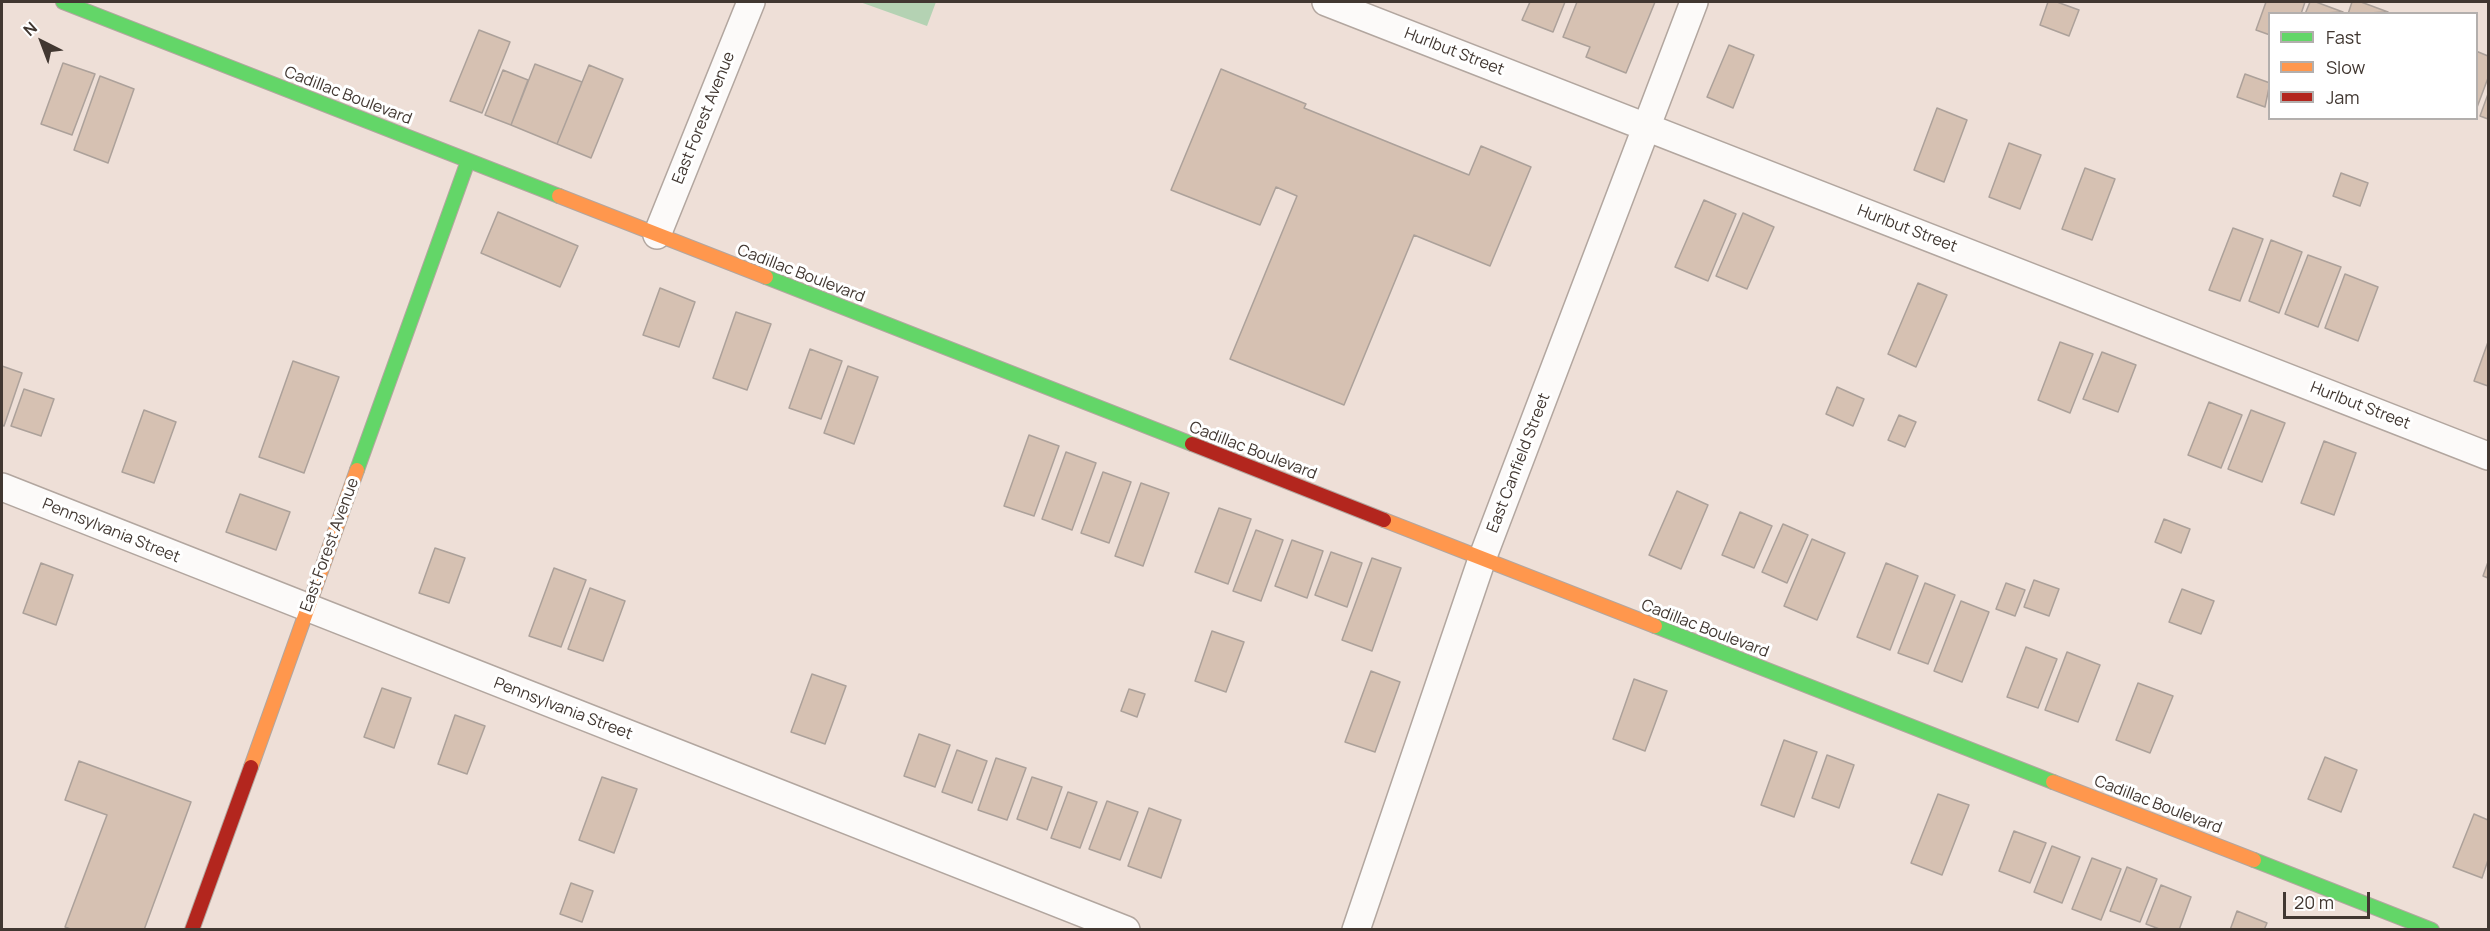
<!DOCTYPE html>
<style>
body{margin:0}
#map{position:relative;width:2490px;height:931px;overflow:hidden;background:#eedfd7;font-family:Manrope,sans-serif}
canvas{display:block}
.frame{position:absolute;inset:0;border:3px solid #413731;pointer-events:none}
.legend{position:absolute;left:2268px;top:12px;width:210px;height:108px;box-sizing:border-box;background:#fff;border:2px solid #b3afad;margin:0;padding:8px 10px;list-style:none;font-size:18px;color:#413731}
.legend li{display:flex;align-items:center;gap:12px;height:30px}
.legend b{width:30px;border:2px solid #b3afad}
.north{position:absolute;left:12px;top:12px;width:60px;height:60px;-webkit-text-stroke:4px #fff;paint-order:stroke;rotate:318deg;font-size:16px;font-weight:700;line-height:24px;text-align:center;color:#413731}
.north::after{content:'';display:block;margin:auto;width:21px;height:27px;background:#413731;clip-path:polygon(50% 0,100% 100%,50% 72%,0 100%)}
.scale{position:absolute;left:2283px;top:892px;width:87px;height:27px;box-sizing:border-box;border:3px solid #413731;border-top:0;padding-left:8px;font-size:18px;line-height:21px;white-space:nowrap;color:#413731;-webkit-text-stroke:4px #fff;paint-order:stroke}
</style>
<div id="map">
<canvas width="2490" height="931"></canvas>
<div class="frame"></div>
<ul class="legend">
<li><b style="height:8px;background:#63d668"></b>Fast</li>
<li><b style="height:8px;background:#ff974d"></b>Slow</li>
<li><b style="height:8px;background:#b3261e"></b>Jam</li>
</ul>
<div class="north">N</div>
<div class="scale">20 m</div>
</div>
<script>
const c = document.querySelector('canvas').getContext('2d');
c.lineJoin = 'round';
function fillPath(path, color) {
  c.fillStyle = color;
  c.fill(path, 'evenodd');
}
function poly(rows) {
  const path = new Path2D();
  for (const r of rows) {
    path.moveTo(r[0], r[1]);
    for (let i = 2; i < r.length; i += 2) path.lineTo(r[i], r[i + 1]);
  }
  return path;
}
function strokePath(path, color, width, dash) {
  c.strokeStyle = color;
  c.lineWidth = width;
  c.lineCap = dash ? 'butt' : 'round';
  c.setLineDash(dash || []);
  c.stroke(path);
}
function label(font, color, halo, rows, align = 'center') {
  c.font = font + ' Manrope,sans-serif';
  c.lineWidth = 6;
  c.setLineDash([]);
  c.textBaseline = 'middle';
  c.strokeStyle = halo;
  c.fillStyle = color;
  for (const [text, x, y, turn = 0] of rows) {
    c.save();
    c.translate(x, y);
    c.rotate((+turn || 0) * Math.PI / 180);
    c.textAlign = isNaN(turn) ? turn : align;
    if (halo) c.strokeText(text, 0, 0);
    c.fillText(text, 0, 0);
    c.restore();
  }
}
const green = poly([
 [860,2,936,2,927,26]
]);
const building = poly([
 [1530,2,1565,2,1553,32,1522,20,1530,2],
 [1577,2,1655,2,1626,73,1586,57,1590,47,1563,37,1577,2],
 [2048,2,2057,2,2079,10,2069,36,2040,25,2048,2],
 [2266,2,2305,2,2301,14,2270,14,2270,35,2256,30,2266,2],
 [2310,2,2316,2,2343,12,2305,14,2310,2],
 [2352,2,2361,2,2388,12,2348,14,2352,2],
 [479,30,510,42,482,113,450,101,479,30],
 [1729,45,1754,55,1733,108,1707,97,1729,45],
 [2476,51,2488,56,2488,78,2476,110,2476,51],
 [63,63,95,74,72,135,41,124,63,63],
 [535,64,582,82,557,144,511,125,535,64],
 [589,65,623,79,591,158,557,144,589,65],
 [1221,69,1306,104,1304,108,1469,175,1481,146,1531,167,1490,266,1414,235,1344,405,1230,359,1297,196,1276,187,1260,225,1171,190,1221,69],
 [503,70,528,80,511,125,485,115,503,70],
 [2245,74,2270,83,2265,107,2237,97,2245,74],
 [100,76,134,89,108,163,74,150,100,76],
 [2488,94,2488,119,2480,116,2488,94],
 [1937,108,1967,120,1944,182,1914,170,1937,108],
 [2009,143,2041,155,2020,209,1989,197,2009,143],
 [2085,168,2115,179,2092,240,2062,229,2085,168],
 [2341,173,2368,183,2360,206,2333,196,2341,173],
 [1704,200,1736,214,1708,281,1675,267,1704,200],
 [498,212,578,246,560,287,481,253,498,212],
 [1743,213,1774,227,1747,289,1716,276,1743,213],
 [2233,228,2263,239,2240,301,2209,290,2233,228],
 [2271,240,2302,252,2279,313,2249,301,2271,240],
 [2308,255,2341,267,2318,327,2285,314,2308,255],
 [2345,274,2378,287,2358,341,2325,328,2345,274],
 [1918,283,1947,295,1916,367,1888,354,1918,283],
 [660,288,695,302,679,347,643,335,660,288],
 [736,312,771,324,747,390,713,378,736,312],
 [2060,342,2093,354,2070,413,2038,400,2060,342],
 [2488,342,2488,386,2474,381,2488,342],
 [810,349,842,361,821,419,789,408,810,349],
 [2102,352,2136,365,2118,412,2083,399,2102,352],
 [293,361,339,377,304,473,259,457,293,361],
 [2,366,22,373,4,426,2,425,2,366],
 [848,366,878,377,854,444,824,433,848,366],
 [1837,387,1864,399,1853,426,1826,414,1837,387],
 [24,389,54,399,41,436,11,426,24,389],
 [2209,402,2242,415,2221,468,2188,455,2209,402],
 [144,410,176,422,154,483,122,472,144,410],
 [2251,410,2285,423,2262,482,2228,469,2251,410],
 [1899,415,1916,422,1905,447,1888,440,1899,415],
 [1029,435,1059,446,1034,516,1004,506,1029,435],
 [2324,441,2356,453,2334,515,2301,503,2324,441],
 [1066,452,1096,463,1072,530,1042,519,1066,452],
 [1103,472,1131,482,1109,543,1081,533,1103,472],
 [1141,483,1169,493,1143,566,1115,556,1141,483],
 [1677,491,1708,505,1681,569,1649,555,1677,491],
 [240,494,290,512,276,550,226,532,240,494],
 [1219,508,1251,519,1228,584,1195,572,1219,508],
 [1740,512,1772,526,1754,568,1722,555,1740,512],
 [2164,519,2190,529,2181,553,2155,542,2164,519],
 [1783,524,1808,535,1787,583,1762,572,1783,524],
 [1256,530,1283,540,1261,601,1233,591,1256,530],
 [1812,539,1845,553,1817,620,1784,606,1812,539],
 [1292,540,1323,551,1307,598,1275,586,1292,540],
 [435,548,465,558,449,603,419,593,435,548],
 [1331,552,1362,563,1347,607,1315,595,1331,552],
 [1372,558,1401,568,1372,651,1342,640,1372,558],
 [2488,562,2488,578,2483,576,2488,562],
 [41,563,73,575,56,625,23,613,41,563],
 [1886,563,1918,576,1890,650,1857,637,1886,563],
 [554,568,586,580,561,647,529,636,554,568],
 [2034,580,2059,589,2049,616,2024,607,2034,580],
 [1925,583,1955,595,1928,664,1898,653,1925,583],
 [2006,583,2025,590,2015,616,1996,609,2006,583],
 [590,588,625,601,603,661,568,649,590,588],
 [2182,589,2214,601,2201,634,2169,622,2182,589],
 [1961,601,1989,612,1962,682,1934,671,1961,601],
 [1212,631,1244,642,1226,692,1195,681,1212,631],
 [2026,647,2057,659,2038,708,2007,697,2026,647],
 [2067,652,2100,665,2078,722,2045,710,2067,652],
 [1371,671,1400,682,1375,752,1345,742,1371,671],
 [812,674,846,686,825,744,791,732,812,674],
 [1634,679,1667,691,1645,751,1613,739,1634,679],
 [2138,683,2173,696,2150,753,2116,740,2138,683],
 [382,688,411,698,394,748,364,737,382,688],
 [1129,689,1145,694,1137,717,1121,711,1129,689],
 [455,715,485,726,467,774,438,764,455,715],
 [919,734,950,745,935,787,904,776,919,734],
 [1784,740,1817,752,1794,817,1761,805,1784,740],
 [957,750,987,761,972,803,942,792,957,750],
 [1827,755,1854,765,1839,808,1812,798,1827,755],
 [2325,757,2357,770,2341,812,2308,799,2325,757],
 [996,758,1026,768,1007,820,978,810,996,758],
 [79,761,191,802,144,930,73,930,65,927,107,815,65,800,79,761],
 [602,777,637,789,614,853,579,840,602,777],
 [1032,777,1062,787,1047,830,1017,819,1032,777],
 [1068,792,1097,802,1080,848,1051,838,1068,792],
 [1938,794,1969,805,1942,875,1911,863,1938,794],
 [1107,801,1138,812,1120,860,1089,849,1107,801],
 [1149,808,1181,820,1161,878,1128,866,1149,808],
 [2474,814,2488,820,2488,860,2482,878,2453,867,2474,814],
 [2014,831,2046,843,2030,883,1999,871,2014,831],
 [2052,846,2080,857,2062,903,2034,892,2052,846],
 [2092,858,2121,869,2101,920,2072,909,2092,858],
 [2127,867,2157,879,2140,922,2110,911,2127,867],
 [571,883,593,891,582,922,560,914,571,883],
 [2161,885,2191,897,2179,930,2162,930,2146,924,2161,885],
 [2237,911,2267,923,2264,930,2230,930,2237,911]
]);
const street = poly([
 [1326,2,2488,456],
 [657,235,751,2],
 [2,487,1126,930],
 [1356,930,1482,559,1694,2]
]);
const fast = poly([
 [63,2,559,196],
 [766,277,1192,444],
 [357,470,468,161],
 [1655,626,2053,782],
 [2254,860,2432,930]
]);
const slow = poly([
 [559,196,766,277],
 [1384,520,1655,626],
 [251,767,357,470],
 [2053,782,2254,860]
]);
const jam = poly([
 [1192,444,1384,520],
 [192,930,251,767]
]);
const streetNames = [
 ["Hurlbut Street",1454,52,21],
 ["Cadillac Boulevard",348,96,21],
 ["East Forest Avenue",704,118,-68],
 ["Hurlbut Street",1907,229,21],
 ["Cadillac Boulevard",801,274,21],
 ["Hurlbut Street",2360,406,21],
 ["Cadillac Boulevard",1253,451,21],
 ["East Canfield Street",1519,463,-69],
 ["Pennsylvania Street",111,531,22],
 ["East Forest Avenue",330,545,-70],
 ["Cadillac Boulevard",1705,629,21],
 ["Pennsylvania Street",563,709,21],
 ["Cadillac Boulevard",2158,805,21]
];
fillPath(green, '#b4d2b3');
fillPath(building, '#d6c1b2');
strokePath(building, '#aca19a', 1.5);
strokePath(street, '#b2a69f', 30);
strokePath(fast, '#b2a69f', 16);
strokePath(slow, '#b2a69f', 16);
strokePath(jam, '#b2a69f', 16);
strokePath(street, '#fcfaf9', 27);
strokePath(fast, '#63d668', 14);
strokePath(slow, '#ff974d', 14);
strokePath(jam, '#b3261e', 14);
label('16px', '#413731', '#fff', streetNames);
</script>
